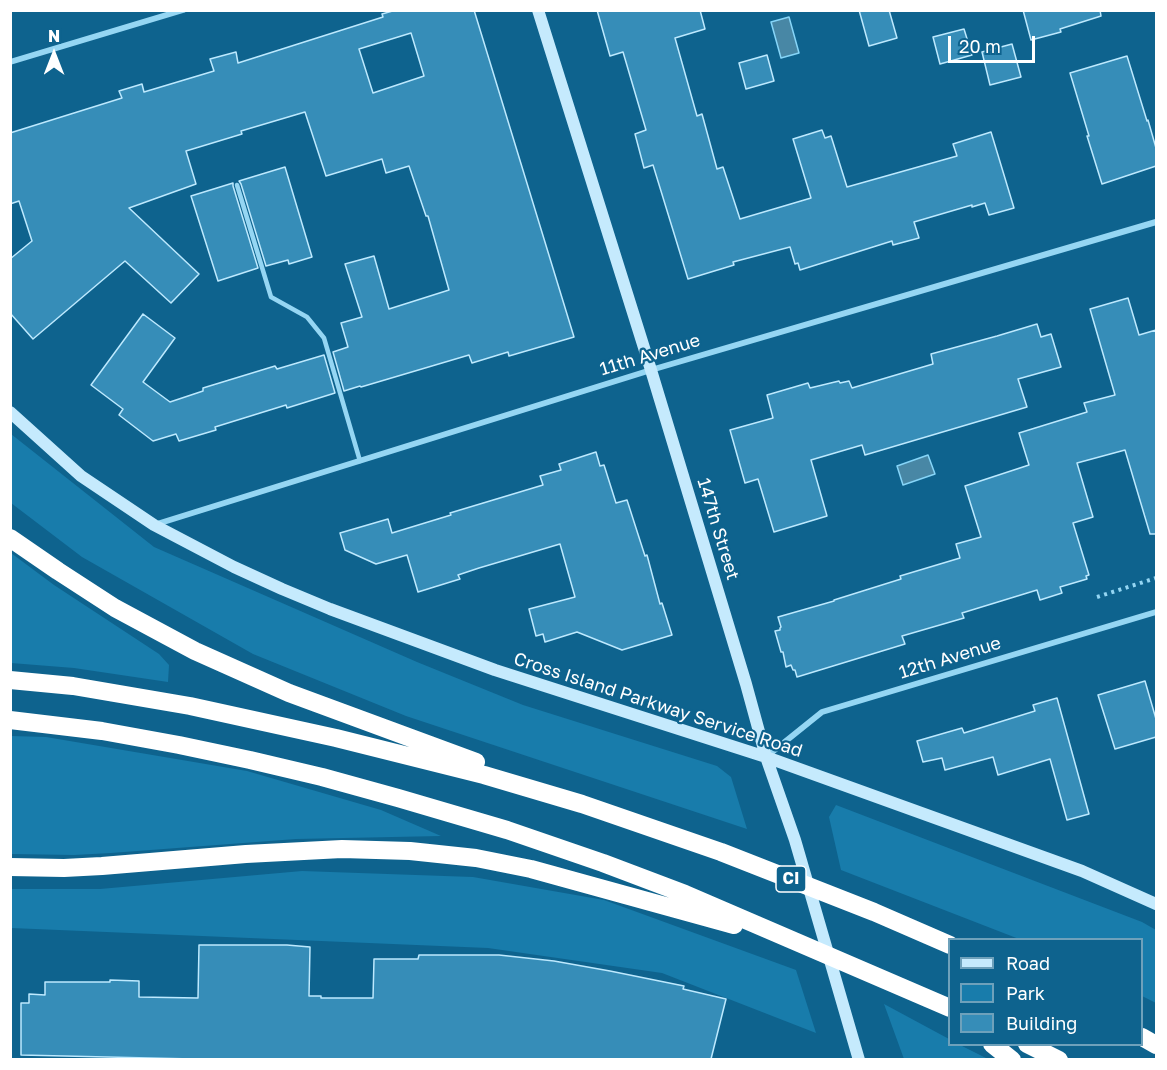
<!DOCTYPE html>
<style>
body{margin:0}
#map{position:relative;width:1167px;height:1070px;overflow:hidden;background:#0e638e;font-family:"Golos Text",sans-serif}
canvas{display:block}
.frame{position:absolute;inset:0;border:12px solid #fff;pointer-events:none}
.legend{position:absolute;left:948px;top:938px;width:195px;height:108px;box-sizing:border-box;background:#0e638e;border:2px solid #6ea1bb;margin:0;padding:8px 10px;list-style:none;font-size:18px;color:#fff}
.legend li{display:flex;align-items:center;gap:12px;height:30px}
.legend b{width:30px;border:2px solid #6ea1bb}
.north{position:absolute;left:24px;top:24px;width:60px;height:60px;-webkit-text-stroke:4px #0e638e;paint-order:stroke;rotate:0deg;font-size:16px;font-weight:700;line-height:24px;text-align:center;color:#fff}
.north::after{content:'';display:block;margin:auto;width:21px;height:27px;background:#fff;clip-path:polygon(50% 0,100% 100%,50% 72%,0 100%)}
.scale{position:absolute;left:948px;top:36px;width:87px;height:27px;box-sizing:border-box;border:3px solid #fff;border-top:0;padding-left:8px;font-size:18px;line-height:21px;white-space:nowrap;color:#fff;-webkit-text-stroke:4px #0e638e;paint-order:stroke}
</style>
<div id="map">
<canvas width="1167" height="1070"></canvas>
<div class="frame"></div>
<ul class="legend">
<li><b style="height:8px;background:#c5eafd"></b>Road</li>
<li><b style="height:16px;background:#187cab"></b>Park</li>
<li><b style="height:16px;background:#368db8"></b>Building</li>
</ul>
<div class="north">N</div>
<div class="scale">20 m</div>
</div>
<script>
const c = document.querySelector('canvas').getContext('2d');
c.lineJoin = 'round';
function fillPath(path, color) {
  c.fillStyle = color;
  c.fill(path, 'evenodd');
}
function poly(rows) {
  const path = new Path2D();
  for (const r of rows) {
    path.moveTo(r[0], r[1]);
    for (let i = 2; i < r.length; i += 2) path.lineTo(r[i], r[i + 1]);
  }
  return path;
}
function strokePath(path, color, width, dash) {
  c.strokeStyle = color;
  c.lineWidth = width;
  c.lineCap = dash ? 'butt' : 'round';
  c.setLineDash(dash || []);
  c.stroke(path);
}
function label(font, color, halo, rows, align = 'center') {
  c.font = font + ' "Golos Text",sans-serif';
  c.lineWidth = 4.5;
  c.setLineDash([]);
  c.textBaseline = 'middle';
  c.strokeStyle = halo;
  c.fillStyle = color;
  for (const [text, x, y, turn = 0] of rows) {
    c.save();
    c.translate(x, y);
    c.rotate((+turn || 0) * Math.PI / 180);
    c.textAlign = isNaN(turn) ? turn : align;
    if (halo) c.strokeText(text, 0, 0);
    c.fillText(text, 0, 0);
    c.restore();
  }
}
const green = poly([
 [11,434,154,547,417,662,523,705,717,766,731,777,747,829,406,716,253,654,82,557,11,503],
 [11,553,54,585,159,654,169,665,168,682,74,668,11,663],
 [11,736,46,737,247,771,381,810,441,836,296,839,111,853,74,855,11,854],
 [836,805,1142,922,1156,930,1156,1003,1142,996,1142,940,1019,939,841,870,829,817],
 [302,871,473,877,604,900,796,970,816,1033,662,973,488,948,11,928,11,889,100,889],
 [884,1004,949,1039,950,1044,960,1045,988,1059,904,1059]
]);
const water = poly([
 [789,17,799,53,781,58,771,22,789,17],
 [928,455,935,474,903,485,897,466,928,455]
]);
const building = poly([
 [396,10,474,10,574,337,509,356,508,352,472,363,469,355,361,387,360,386,344,391,333,352,348,347,341,323,362,317,345,264,374,256,389,309,449,290,428,216,426,216,409,166,386,173,382,159,326,176,305,112,241,131,242,134,186,151,196,184,129,208,199,274,171,303,125,261,33,339,10,313,10,259,32,241,19,201,10,204,10,133,122,98,119,91,142,84,144,92,214,71,210,59,236,52,238,63,383,17,382,14,396,10],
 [411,33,424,76,373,93,359,49,411,33],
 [597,10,700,10,705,29,675,38,697,116,702,114,717,169,723,167,740,219,811,198,793,139,822,130,825,138,831,136,847,187,957,156,953,144,991,132,1014,208,989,215,985,203,972,207,972,205,914,222,919,238,893,245,892,241,800,270,798,263,795,264,790,247,733,262,734,265,688,279,653,165,644,168,635,134,646,130,623,52,610,56,597,10],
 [859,10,889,10,897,38,869,46,859,10],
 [1023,10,1100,10,1101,16,1060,29,1061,32,1031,40,1023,10],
 [964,29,972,55,940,64,933,37,964,29],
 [1012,44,1021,77,990,85,982,52,1012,44],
 [767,55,774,81,746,89,739,63,767,55],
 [1127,56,1147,121,1148,120,1156,148,1156,166,1102,184,1087,136,1089,136,1070,73,1127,56],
 [285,167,312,257,289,264,288,260,266,266,241,184,239,181,285,167],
 [233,183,233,186,258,268,218,281,191,196,233,183],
 [1128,298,1139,335,1156,330,1156,534,1150,534,1125,450,1077,463,1093,517,1073,523,1089,575,1086,576,1087,579,1060,587,1062,593,1040,600,1037,590,962,613,964,618,902,636,905,644,797,677,795,670,793,670,791,665,786,667,783,652,781,652,775,631,780,630,780,628,781,627,778,617,834,601,834,600,901,579,900,576,960,558,956,544,981,537,965,486,1029,465,1019,433,1087,412,1084,403,1115,395,1090,309,1128,298],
 [143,314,175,338,143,382,170,402,203,391,203,388,275,366,277,369,324,355,335,393,287,408,286,405,215,427,216,430,179,441,176,434,153,441,119,415,123,409,91,385,143,314],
 [1037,324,1041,337,1051,334,1061,367,1018,379,1027,407,865,455,862,445,811,460,827,516,774,532,758,479,745,483,730,430,773,418,767,395,808,383,810,388,839,381,840,383,849,381,852,388,933,364,931,354,997,336,1037,324],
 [596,452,600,466,604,465,616,503,627,500,645,556,647,555,660,604,662,603,672,635,622,650,577,632,545,642,543,634,536,636,529,609,575,597,560,544,479,568,458,575,460,579,418,592,407,555,376,564,345,550,340,533,388,519,392,533,451,515,450,513,543,485,540,476,561,470,559,464,596,452],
 [1145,681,1156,719,1156,737,1115,749,1098,695,1145,681],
 [1057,698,1089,814,1067,820,1050,759,998,775,993,757,945,770,942,758,923,762,917,741,962,728,964,733,1035,711,1033,705,1057,698],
 [199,945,287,945,310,947,309,996,321,996,321,998,373,998,374,959,418,959,419,955,499,955,554,961,610,971,684,986,683,989,726,999,711,1059,193,1059,21,1055,21,1003,29,1003,29,994,45,995,45,982,110,982,110,980,139,981,139,997,198,998,199,945]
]);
const path = poly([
 [1097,597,1156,578]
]);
const lane = poly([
 [237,185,271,297,307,317,324,338,360,461]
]);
const street = poly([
 [10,62,183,10],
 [157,524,651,370,1156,222],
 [766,757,822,712,1156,612]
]);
const secondary = poly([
 [538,10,651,370,746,684,766,757,795,840,859,1060],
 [10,412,81,476,154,525,234,567,282,589,330,609,495,670,766,757,1082,871,1156,904]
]);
const highway = poly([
 [10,538,58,571,115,608,195,651,289,693,476,762],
 [10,680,73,686,190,706,336,738,484,775,582,804,721,852,874,912,950,945],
 [10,720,102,731,179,745,250,760,322,777,398,798,507,830,603,863,685,894,950,1008],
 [10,867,64,868,102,866,246,854,342,849,410,851,476,858,531,869,734,925],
 [1142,1037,1156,1045],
 [992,1044,1012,1060],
 [1027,1044,1059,1060]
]);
const shields = [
 [791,879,30]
];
const shieldNames = [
 ["CI",791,879]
];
const streetNames = [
 ["11th Avenue",650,355,-17],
 ["147th Street",718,529,73],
 ["12th Avenue",950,658,-17],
 ["Cross Island Parkway Service Road",658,705,18]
];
fillPath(green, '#187cab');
fillPath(water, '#4887a5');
strokePath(water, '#86d5f8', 1.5);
fillPath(building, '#368db8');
strokePath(building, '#bde9fe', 1.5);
strokePath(path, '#95d6f3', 4, [3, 4.5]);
strokePath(lane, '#95d6f3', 4.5);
strokePath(street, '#95d6f3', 6);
strokePath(secondary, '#c5eafd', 12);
strokePath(highway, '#fff', 18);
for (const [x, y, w] of shields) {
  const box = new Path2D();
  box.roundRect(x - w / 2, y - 13, w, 26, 4.5);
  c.fillStyle = '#0e638e';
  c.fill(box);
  strokePath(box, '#fff', 1.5);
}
label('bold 16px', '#fff', null, shieldNames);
label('18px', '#fff', '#0e638e', streetNames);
</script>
